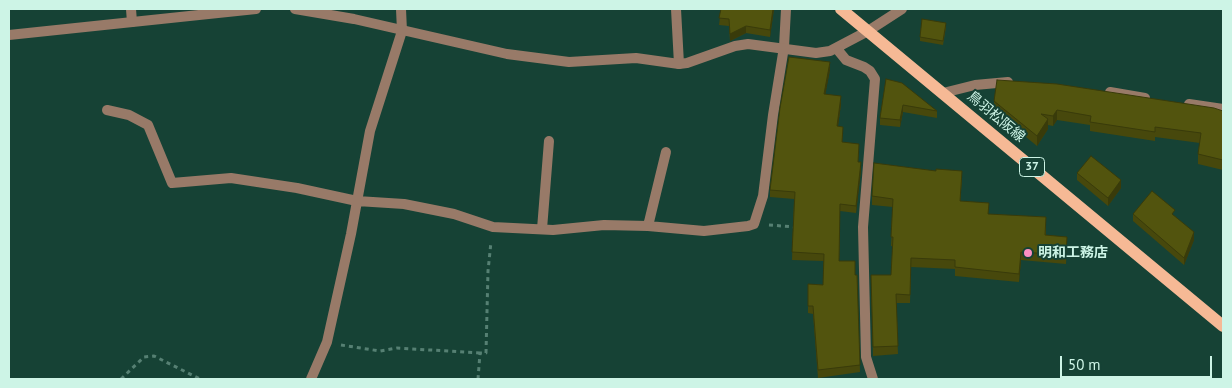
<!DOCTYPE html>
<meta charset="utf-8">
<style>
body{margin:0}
#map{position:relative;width:1232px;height:388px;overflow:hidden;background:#164235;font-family:"PT Sans",sans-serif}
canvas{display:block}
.frame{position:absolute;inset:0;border:10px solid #cdf4e6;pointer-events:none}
.scale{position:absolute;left:1060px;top:356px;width:152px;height:22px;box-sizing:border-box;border:2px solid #cdf4e6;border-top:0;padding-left:6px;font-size:15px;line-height:18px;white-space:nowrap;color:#cdf4e6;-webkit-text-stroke:4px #164235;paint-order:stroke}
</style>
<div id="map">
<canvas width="1232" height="388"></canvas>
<div class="frame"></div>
<div class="scale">50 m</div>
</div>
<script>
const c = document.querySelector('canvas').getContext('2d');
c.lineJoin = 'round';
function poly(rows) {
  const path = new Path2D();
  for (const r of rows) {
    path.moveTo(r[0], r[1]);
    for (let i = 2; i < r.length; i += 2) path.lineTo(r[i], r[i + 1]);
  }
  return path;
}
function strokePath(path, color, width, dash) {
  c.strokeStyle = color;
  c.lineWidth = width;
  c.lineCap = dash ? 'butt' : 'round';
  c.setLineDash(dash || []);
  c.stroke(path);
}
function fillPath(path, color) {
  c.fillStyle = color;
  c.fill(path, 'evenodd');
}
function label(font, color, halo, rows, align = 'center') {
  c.font = font + ' "PT Sans","Noto Sans JP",sans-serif';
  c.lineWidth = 4;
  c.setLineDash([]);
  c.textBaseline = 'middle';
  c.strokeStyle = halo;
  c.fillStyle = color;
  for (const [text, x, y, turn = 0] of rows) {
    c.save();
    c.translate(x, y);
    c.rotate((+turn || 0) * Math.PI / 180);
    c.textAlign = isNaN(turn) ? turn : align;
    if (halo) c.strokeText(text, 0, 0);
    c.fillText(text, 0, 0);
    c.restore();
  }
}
const path = poly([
 [769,225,796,227],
 [341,345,380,351,397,348,480,353],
 [121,379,144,357,154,356,200,379],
 [478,379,480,353,486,353,488,271,491,242]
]);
const lane = poly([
 [131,9,132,22],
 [676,9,679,64],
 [1110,92,1145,98],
 [943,93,975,85,1008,82],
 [1189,104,1223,109],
 [107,110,129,115,148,125,172,183,231,178,297,188,357,201,404,204,454,214,493,227,553,230,604,225,648,226,704,231,748,226,754,224,763,196,773,115,784,47,786,9],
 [648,226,666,152],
 [542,229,549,141],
 [311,379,327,342,351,234,370,131,402,31,401,9]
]);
const street = poly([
 [295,9,354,19,507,54,569,62,636,58,679,64,687,63,735,46,748,44,816,53,830,51,868,31,902,9],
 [9,35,256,9],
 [837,49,846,60,864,67,870,71,875,79,863,227,866,357,873,379]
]);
const primary = poly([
 [841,9,1223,326]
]);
const wall = poly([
 [721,9,774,9,770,37,746,33,730,41,729,26,719,25],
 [946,27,943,45,920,41,920,37],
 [830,70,825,94,841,104,838,126,842,142,858,162,861,170,856,213,840,211,839,261,855,275,857,275,860,372,818,378,813,314,808,313,808,284,823,285,824,261,792,260,794,199,770,197,770,190],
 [886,79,937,111,937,118,903,112,900,127,880,125,880,118],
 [994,101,1223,111,1223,170,1198,164,1198,154,1200,143,1155,137,1155,141,1090,131,1090,125,1057,120,1053,126,1048,125,1048,129,1037,146,994,111],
 [1077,173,1121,188,1108,206,1077,180],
 [962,180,960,201,989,214,1046,226,1046,235,1067,237,1066,264,1021,260,1019,282,955,276,955,269,911,267,910,303,896,303,898,354,873,356,871,275,891,275,893,246,891,246,893,207,872,205,872,196],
 [1133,214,1175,216,1194,240,1184,265,1133,221]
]);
const shadedWall = poly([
 [773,9,774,9,770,37,770,30],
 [746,26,746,33,730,41,730,34],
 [830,62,830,70,824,102,824,94],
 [841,96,841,104,837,134,837,126],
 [903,105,903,112,900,127,900,120],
 [1057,110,1057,120,1053,126,1053,116],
 [1048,119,1048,129,1037,146,1037,136],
 [861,162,861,170,856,213,856,206],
 [1121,180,1121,188,1108,206,1108,198],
 [1194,232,1194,240,1184,265,1184,258],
 [1021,252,1021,260,1019,282,1019,274]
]);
const building = poly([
 [721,9,773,9,770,30,746,26,730,34,729,19,719,18,721,9],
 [922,19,946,23,943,41,920,37,922,19],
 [789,57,830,62,824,94,841,96,837,126,843,127,842,142,859,144,858,162,861,162,856,206,840,204,839,261,855,261,855,275,857,275,860,365,818,370,813,306,808,306,808,284,823,285,824,254,792,252,795,192,770,190,780,108,789,57],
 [886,79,902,83,937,111,903,105,900,120,880,118,886,79],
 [997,80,1057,84,1214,108,1223,111,1223,160,1198,154,1201,133,1155,127,1155,132,1090,122,1091,116,1057,110,1053,116,1041,114,1048,119,1037,136,994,101,997,80],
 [1091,156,1121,180,1108,198,1077,173,1091,156],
 [874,163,936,171,936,169,962,171,960,201,989,203,988,214,1046,217,1045,235,1067,237,1066,255,1021,252,1019,274,955,267,955,260,911,258,910,295,896,294,898,346,873,347,871,275,891,275,893,237,891,237,893,199,872,196,874,163],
 [1152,191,1175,210,1172,214,1194,232,1184,258,1133,214,1152,191]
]);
const markers = [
 [1028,253,5,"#fc8fc2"]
];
const shields = [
 [1032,167,25]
];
const shieldNames = [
 ["37",1032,167]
];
const streetNames = [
 ["鳥羽松阪線",996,117,40]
];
const poiNames = [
 ["明和工務店",1038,253]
];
strokePath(path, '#568073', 3, [4, 4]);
strokePath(lane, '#987a68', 10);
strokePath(street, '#987a68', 10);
strokePath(primary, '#f6b995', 12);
fillPath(wall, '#47480c');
fillPath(shadedWall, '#393b0a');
fillPath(building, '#52540e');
strokePath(building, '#393b0a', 1);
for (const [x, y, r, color] of markers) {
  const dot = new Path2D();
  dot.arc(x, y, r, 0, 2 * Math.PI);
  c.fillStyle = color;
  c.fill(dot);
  strokePath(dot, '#164235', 2);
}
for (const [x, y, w] of shields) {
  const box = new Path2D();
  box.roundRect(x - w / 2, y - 9.5, w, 19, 4);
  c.fillStyle = '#164235';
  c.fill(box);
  strokePath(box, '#cdf4e6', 1);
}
label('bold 12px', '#cdf4e6', null, shieldNames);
label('14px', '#cdf4e6', '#164235', streetNames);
label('bold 14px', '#cdf4e6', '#164235', poiNames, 'left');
</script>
